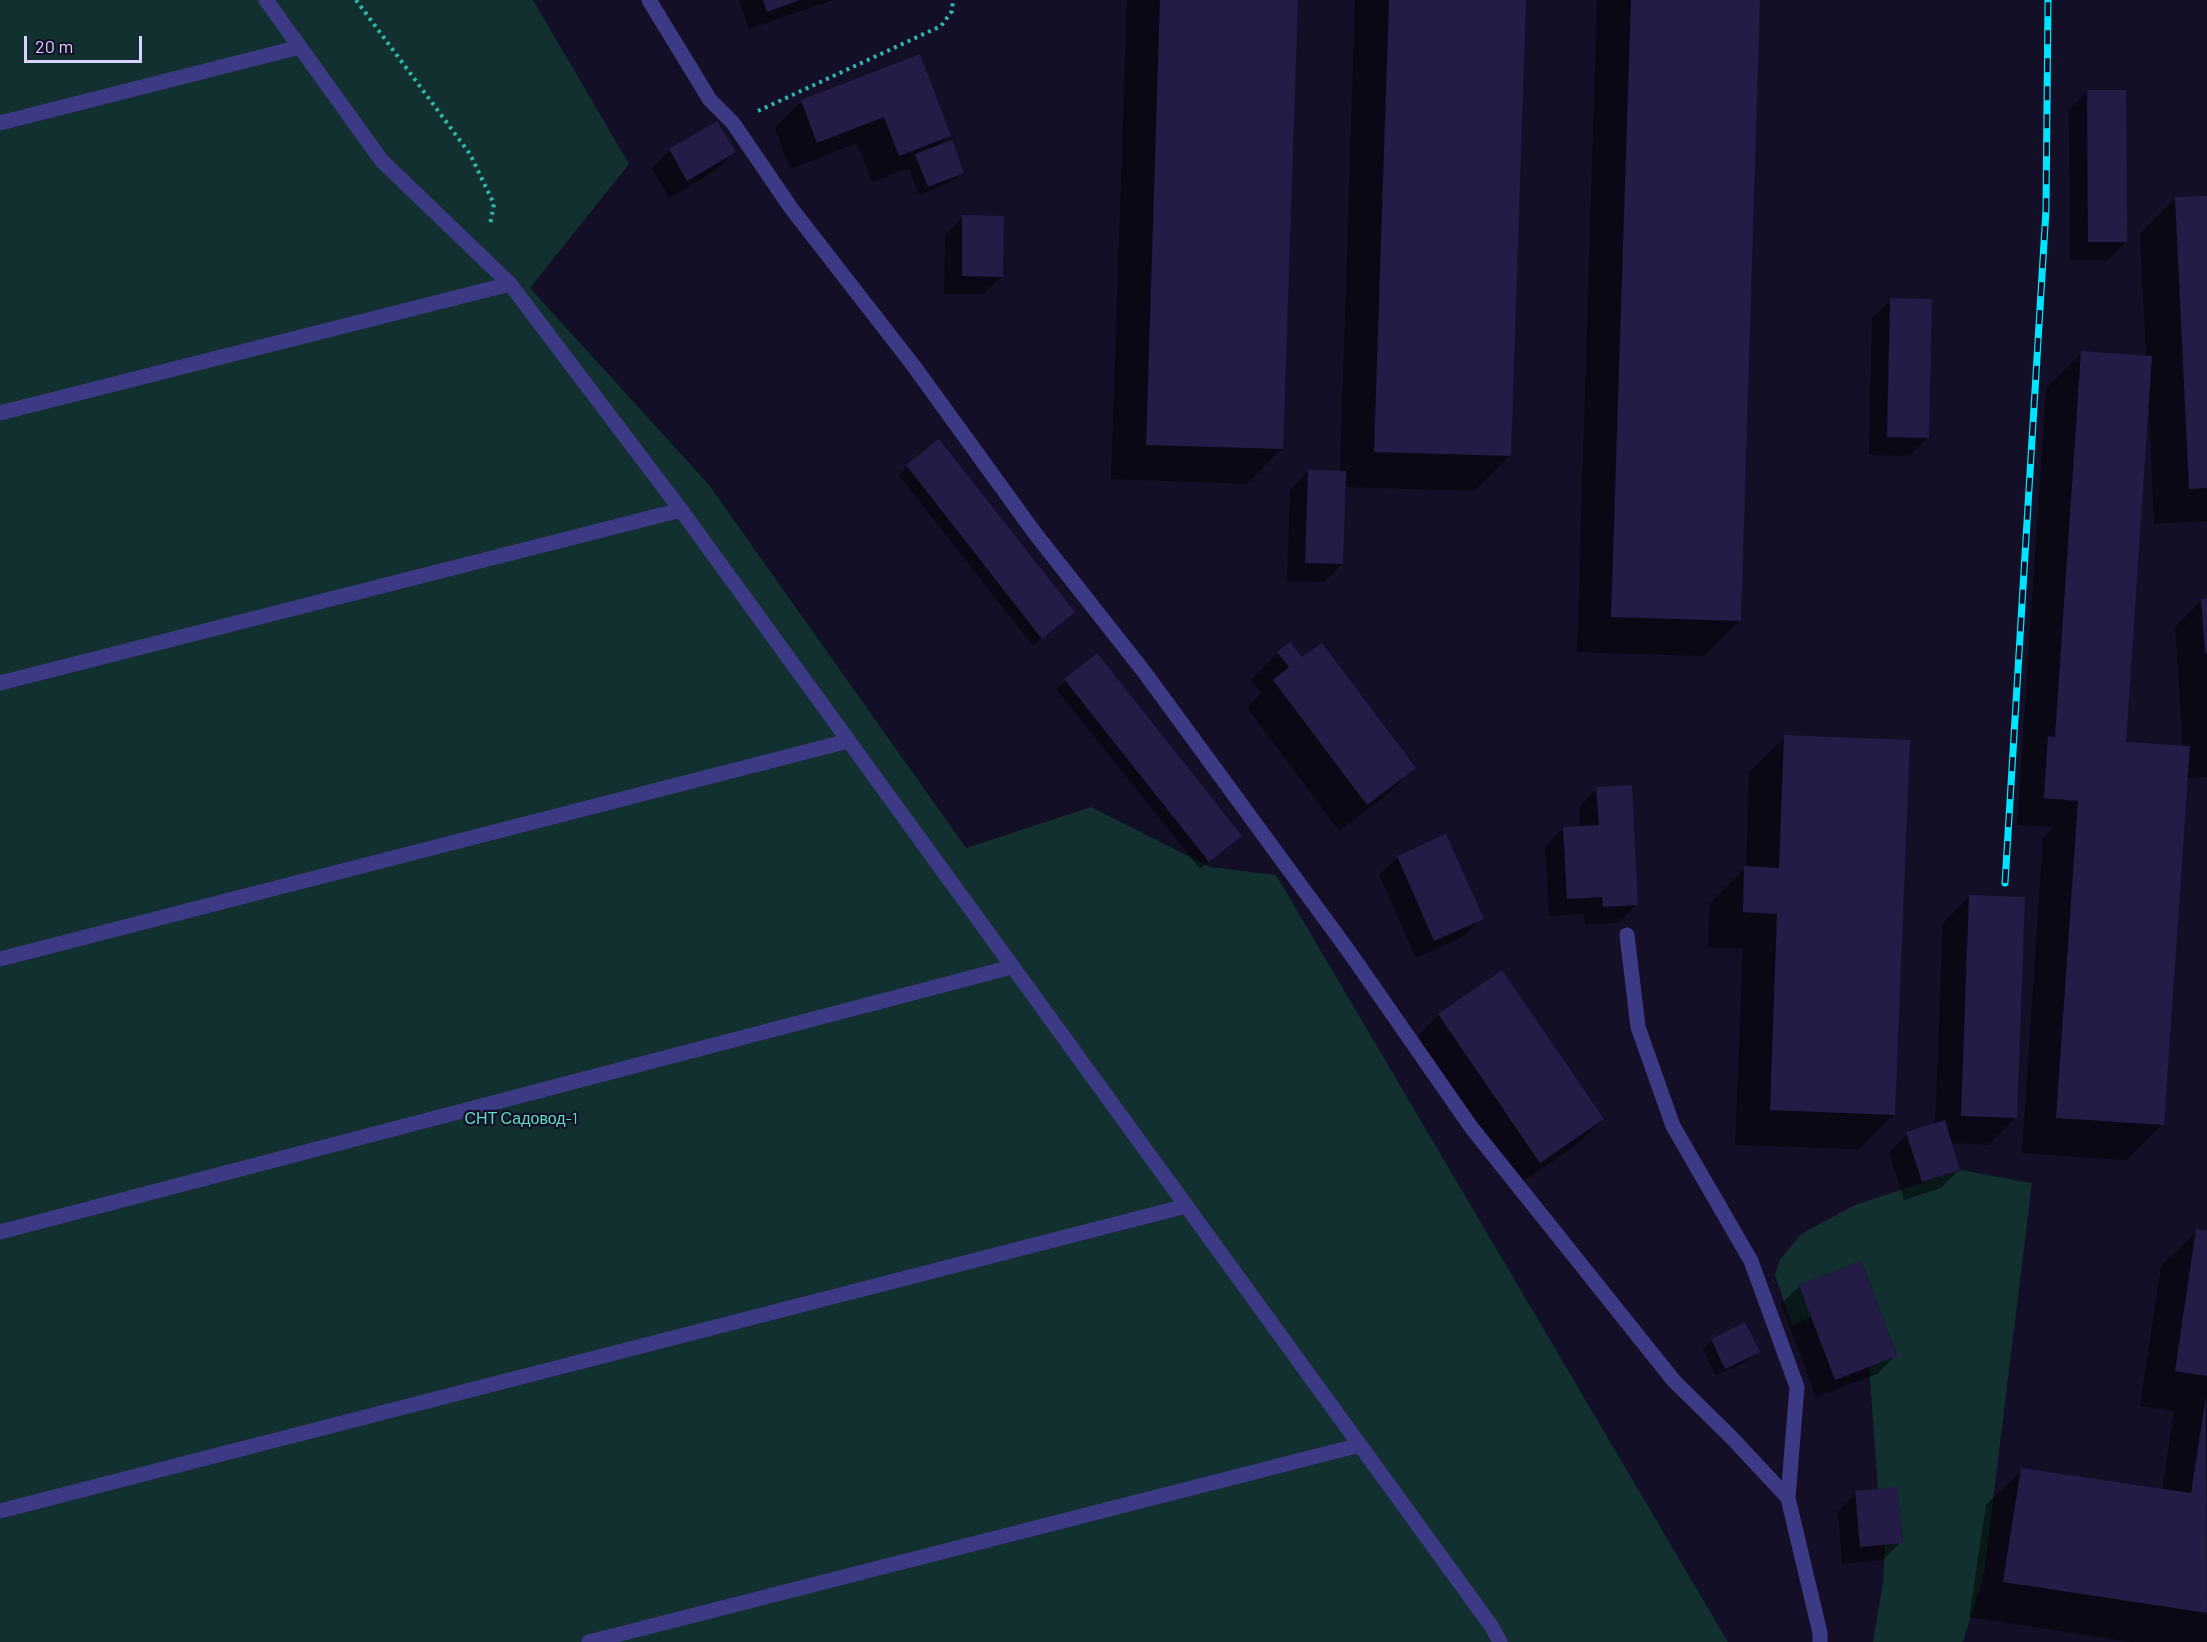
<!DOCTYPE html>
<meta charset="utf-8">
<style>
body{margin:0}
#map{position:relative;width:2207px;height:1642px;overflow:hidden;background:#130f26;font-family:Barlow,sans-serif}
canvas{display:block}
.scale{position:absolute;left:24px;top:36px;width:118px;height:27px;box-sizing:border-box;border:3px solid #d9d4ff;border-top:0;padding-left:8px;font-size:18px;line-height:21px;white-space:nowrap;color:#d9d4ff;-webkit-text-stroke:4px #130f26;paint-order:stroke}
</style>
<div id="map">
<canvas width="2207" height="1642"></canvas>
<div class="scale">20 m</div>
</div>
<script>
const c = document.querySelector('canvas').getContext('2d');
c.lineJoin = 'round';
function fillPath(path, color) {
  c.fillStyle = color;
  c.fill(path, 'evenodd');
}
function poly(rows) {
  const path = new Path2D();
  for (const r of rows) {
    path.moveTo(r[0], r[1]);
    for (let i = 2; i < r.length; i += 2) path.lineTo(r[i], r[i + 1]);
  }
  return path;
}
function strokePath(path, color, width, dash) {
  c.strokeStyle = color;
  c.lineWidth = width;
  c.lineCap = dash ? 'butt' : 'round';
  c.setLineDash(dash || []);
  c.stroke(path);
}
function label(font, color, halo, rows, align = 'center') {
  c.font = font + ' Barlow,sans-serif';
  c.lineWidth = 4.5;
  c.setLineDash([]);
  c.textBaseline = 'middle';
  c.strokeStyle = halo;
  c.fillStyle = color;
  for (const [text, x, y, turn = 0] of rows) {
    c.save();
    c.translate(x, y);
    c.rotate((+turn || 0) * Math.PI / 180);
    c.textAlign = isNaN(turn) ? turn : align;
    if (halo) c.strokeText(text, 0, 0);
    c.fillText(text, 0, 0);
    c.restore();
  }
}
const green = poly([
 [0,0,533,0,629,164,530,288,709,485,966,848,1091,807,1210,867,1276,875,1728,1642,0,1642],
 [1960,1170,2032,1183,1984,1574,1963,1642,1873,1642,1883,1582,1885,1544,1903,1542,1897,1488,1878,1489,1869,1367,1897,1356,1861,1261,1799,1285,1811,1317,1792,1325,1775,1275,1780,1260,1801,1234,1855,1205]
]);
const shadow = poly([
 [739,0,833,0,749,29],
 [1127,0,1296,0,1282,448,1247,484,1111,479],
 [1355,0,1524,0,1510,455,1475,491,1344,487,1342,564,1324,582,1287,581,1290,490,1308,471,1340,472],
 [1597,0,1759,0,1739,621,1704,656,1577,652],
 [919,56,950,135,939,146,962,173,953,181,919,195,909,168,872,182,857,143,790,169,775,128,802,101],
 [2087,92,2126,242,2108,260,2070,260,2069,110],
 [670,150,734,152,716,170,669,198,652,168],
 [2207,197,2207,521,2154,524,2149,411,2147,411,2122,743,2183,747,2175,627,2202,600,2207,600,2207,777,2186,778,2163,1124,2127,1160,2022,1153,2043,838,2053,827,2017,825,2046,388,2082,353,2146,357,2140,234,2175,199],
 [963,217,1002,276,983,294,944,294,945,235],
 [1891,300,1927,438,1909,456,1869,455,1872,318],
 [907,466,1073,612,1033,646,899,475],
 [1278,653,1302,659,1414,768,1387,795,1339,831,1247,708,1261,693,1251,680],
 [1096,655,1231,844,1200,869,1056,689],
 [1785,737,1894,1114,1859,1149,1735,1145,1743,949,1708,947,1710,903,1746,867,1749,772],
 [1597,789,1636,905,1618,923,1585,925,1584,914,1549,916,1545,847,1563,828,1580,828,1579,807],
 [1398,857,1482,918,1464,936,1416,958,1379,875],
 [1970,896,2015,1118,1988,1145,1951,1143,1959,1170,1941,1188,1904,1200,1889,1152,1907,1134,1935,1125,1943,923],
 [1502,972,1603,1119,1575,1146,1512,1189,1412,1042,1439,1015],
 [2197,1231,2207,1232,2207,1642,2131,1642,1969,1617,1986,1505,2022,1470,2162,1491,2174,1411,2140,1406,2161,1266],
 [1800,1286,1895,1356,1877,1374,1816,1397,1781,1304],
 [1712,1340,1758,1352,1749,1360,1716,1376,1703,1349],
 [1856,1493,1901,1542,1883,1560,1842,1564,1838,1511]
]);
const building = poly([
 [763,0,800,0,767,12],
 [1160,0,1298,0,1283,449,1146,445],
 [1389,0,1526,0,1511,456,1374,452],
 [1631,0,1760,0,1741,621,1611,617],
 [920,54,951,136,899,156,884,117,817,143,801,100],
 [2087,90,2126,90,2127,242,2088,242],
 [717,121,736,152,687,181,669,149],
 [952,140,964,173,928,187,915,154],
 [2207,196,2207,488,2189,489,2175,197],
 [962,215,1004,216,1003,277,962,276],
 [1890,298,1932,299,1929,438,1887,437],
 [2081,351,2152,356,2126,742,2190,746,2164,1125,2056,1118,2078,801,2044,798,2048,736,2055,737],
 [939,439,1075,612,1042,639,906,465],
 [1308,470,1346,471,1343,564,1305,563],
 [2207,598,2207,653,2205,653,2201,599],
 [1290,642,1302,657,1322,643,1416,768,1367,805,1273,680,1289,667,1277,652],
 [1097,653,1242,836,1209,862,1064,679],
 [1784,735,1910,740,1895,1115,1770,1110,1777,914,1743,912,1744,866,1779,868],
 [1632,785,1638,905,1603,907,1602,897,1567,899,1563,827,1599,825,1596,787],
 [1446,834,1484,919,1434,941,1397,856],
 [1969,895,2025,897,2017,1118,1961,1116],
 [1502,970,1604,1119,1540,1163,1438,1014],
 [1945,1120,1960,1170,1922,1182,1906,1132],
 [2196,1229,2207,1231,2207,1376,2175,1371],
 [1861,1261,1897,1356,1835,1380,1799,1285],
 [1745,1322,1760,1352,1725,1369,1711,1339],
 [2206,1396,2207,1613,2003,1582,2021,1468,2191,1493],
 [1897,1487,1903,1543,1860,1547,1855,1491]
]);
const path = poly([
 [356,0,470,154,494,204,490,225],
 [758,111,941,26,952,11,953,0]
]);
const minor = poly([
 [266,0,382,161,510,284,681,510,1492,1627,1500,1642],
 [649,0,710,100,733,123,791,208,913,365,1034,532,1145,673,1350,953,1471,1127,1674,1381,1732,1438,1788,1498],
 [0,123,300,47],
 [0,413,510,284],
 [0,683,681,510],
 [1627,935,1638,1027,1673,1126,1751,1261,1797,1387,1788,1498,1820,1633,1820,1642],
 [0,959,848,741],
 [0,1232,1012,967],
 [0,1511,1186,1206],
 [589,1642,1360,1445]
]);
const rail = poly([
 [2005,883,2046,210,2048,0]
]);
const parkNames = [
 ["СНТ Садовод-1",521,1119]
];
fillPath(green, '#12302f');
fillPath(shadow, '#0007');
fillPath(building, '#241b47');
strokePath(path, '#2fb8b0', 4, [3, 4.5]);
strokePath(minor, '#3d3a85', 15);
strokePath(rail, '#00e5ff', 7);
strokePath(rail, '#130f26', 4.5, [14]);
label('16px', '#5fe0c0', '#130f26', parkNames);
</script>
